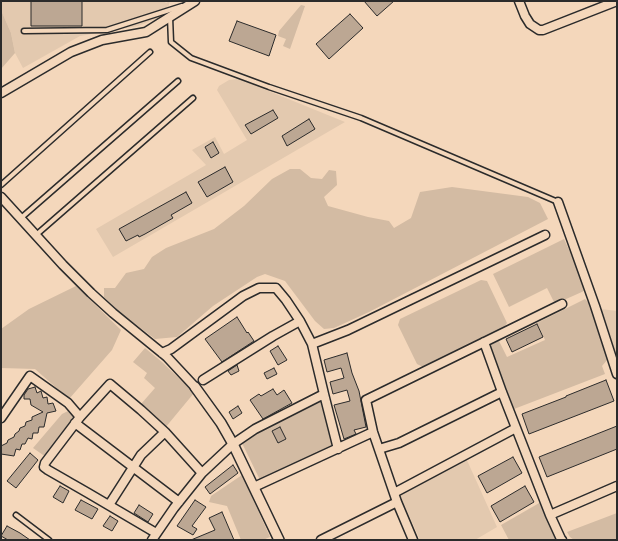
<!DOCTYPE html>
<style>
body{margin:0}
#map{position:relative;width:618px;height:541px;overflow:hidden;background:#f4d7bb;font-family:Itim,sans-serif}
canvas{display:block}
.frame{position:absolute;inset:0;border:2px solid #2b2b2b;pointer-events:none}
</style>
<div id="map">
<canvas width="618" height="541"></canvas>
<div class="frame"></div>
</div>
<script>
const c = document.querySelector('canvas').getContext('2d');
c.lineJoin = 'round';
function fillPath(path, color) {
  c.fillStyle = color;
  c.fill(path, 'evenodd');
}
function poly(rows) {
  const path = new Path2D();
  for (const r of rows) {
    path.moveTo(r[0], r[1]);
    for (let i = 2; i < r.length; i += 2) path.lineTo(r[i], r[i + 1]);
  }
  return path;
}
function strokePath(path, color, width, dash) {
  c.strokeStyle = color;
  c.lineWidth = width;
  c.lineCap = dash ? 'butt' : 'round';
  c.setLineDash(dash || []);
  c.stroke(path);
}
const built = poly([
 [1,1,164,1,166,3,170,1,166,15,138,26,80,36,23,68,15,53,11,33,1,10],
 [239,79,345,122,113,257,96,229,206,165,192,150,215,137,224,154,247,140,217,90,219,86,229,80],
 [601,309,617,311,617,359],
 [466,458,497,527,475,540,420,540,400,495]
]);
const green = poly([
 [301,5,305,6,290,49,283,46,286,39,278,36,279,31],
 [1,10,11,33,15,53,1,69],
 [290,169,300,169,311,178,322,179,329,170,336,171,337,185,324,197,328,206,368,217,389,221,394,228,411,218,420,192,452,187,528,197,540,203,548,219,369,312,334,328,324,329,315,321,285,281,265,274,257,277,213,306,177,337,155,339,118,311,104,297,104,288,115,288,126,273,144,269,152,257,166,248,214,229,244,206,272,179],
 [564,239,577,267,584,291,555,304,547,288,509,307,493,274],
 [481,280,487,281,507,323,504,327,423,367,417,364,398,325,400,319],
 [76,286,121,330,112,350,69,399,35,369,1,368,1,329,29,309],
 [585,299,589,303,608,359,602,366,605,374,514,409,489,345,499,341,507,357,545,340,537,323],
 [145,348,162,362,194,393,165,428,141,404,155,388,144,378,147,373,133,362],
 [321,399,333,447,260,480,242,443,256,433],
 [68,411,74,417,46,457,33,448,62,414],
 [242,475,270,537,263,540,241,540,227,506,209,502,211,496],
 [541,502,556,538,553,540,509,540,501,525],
 [617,513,617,540,574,540,570,537,567,532]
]);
const building = poly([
 [31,1,82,1,82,26,31,26,31,1],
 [364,1,394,1,377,16,364,1],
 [350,14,363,28,329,59,316,44,350,14],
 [237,21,276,35,269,56,229,41,237,21],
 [273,110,278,118,251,134,245,125,273,110],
 [309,119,315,129,287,146,282,136,309,119],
 [213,142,219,153,211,158,205,147,213,142],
 [225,167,233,182,207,197,198,182,225,167],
 [186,192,192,203,171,215,173,218,145,234,139,237,138,235,126,241,119,229,186,192],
 [237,317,247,333,248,332,254,341,222,362,205,339,237,317],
 [537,324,543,337,512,352,506,339,537,324],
 [278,346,287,360,278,365,270,351,278,346],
 [347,353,352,373,359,391,366,427,354,430,356,434,344,439,334,405,350,401,347,390,333,394,330,382,344,378,341,368,327,372,324,360,347,353],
 [237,365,239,371,231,375,228,371,237,365],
 [274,368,277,374,267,379,264,373,274,368],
 [606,380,614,401,529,434,522,414,566,397,566,396,606,380],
 [35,387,37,393,41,391,43,398,47,397,48,404,53,403,56,411,47,413,44,427,39,427,38,433,33,433,32,439,28,438,25,444,22,444,20,450,16,449,14,456,1,454,1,446,7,443,8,440,14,437,15,434,19,431,20,428,25,426,26,422,32,420,32,417,43,412,31,405,30,399,24,399,24,395,28,389,35,387],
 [273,389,277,395,284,390,292,403,263,419,250,400,259,394,261,396,273,389],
 [238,406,242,413,233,419,229,412,238,406],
 [617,426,617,449,547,477,539,457,617,426],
 [280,427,286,439,278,443,272,431,280,427],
 [30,453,38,460,16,488,7,481,30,453],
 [513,457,522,473,487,493,478,476,513,457],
 [233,465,238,473,210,494,205,487,233,465],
 [60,486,69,491,63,503,53,497,60,486],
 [525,486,534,502,500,522,491,506,525,486],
 [81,500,98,509,92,519,75,510,81,500],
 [195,500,206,507,192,526,197,529,193,535,177,526,195,500],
 [139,505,153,514,148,522,134,513,139,505],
 [222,512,234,540,191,540,215,530,209,518,222,512],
 [110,516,118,521,112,531,103,526,110,516],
 [7,526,20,533,30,540,8,540,1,536,7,526]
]);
const service = poly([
 [170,17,171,42,191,58,269,87,361,118,558,202],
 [24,31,107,30,182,6],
 [1,185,150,52],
 [21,218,178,81],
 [36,235,193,98],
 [16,515,49,540]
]);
const minor = poly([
 [519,1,525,16,530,24,539,30,543,30,617,1],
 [1,93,71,52,102,40,146,32,195,1],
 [1,197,63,265,91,293,113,313,167,357,195,387],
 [558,202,595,306,617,374],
 [484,342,502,392,550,515,561,539,562,540],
 [312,344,348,330,545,235],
 [162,353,171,349,243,296,259,288,276,288,286,300,300,321,312,344,324,394],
 [203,380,273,336,300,321],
 [1,418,30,376,68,403,80,417],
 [75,423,179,502],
 [379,449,399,443,502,392],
 [254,487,373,432],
 [394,493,516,428],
 [109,505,141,455,165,432],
 [550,515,617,486],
 [156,533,88,493,48,470,44,467,45,463,80,417,110,384,141,410,165,432,202,473],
 [152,540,174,508,202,473,233,444,255,429,324,394,338,449],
 [321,540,397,502],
 [413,540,397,502,373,432,366,400,562,304]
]);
const tertiary = poly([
 [195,387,221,423,233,444,279,540]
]);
fillPath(built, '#e3c9af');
fillPath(green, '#d3bba3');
fillPath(building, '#bca793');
strokePath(building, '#2b2b2b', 1);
strokePath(service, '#2b2b2b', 7);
strokePath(minor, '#2b2b2b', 11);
strokePath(tertiary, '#2b2b2b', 12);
strokePath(service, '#f4d7bb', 4);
strokePath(minor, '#f4d7bb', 8);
strokePath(tertiary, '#f4d7bb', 9);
</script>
